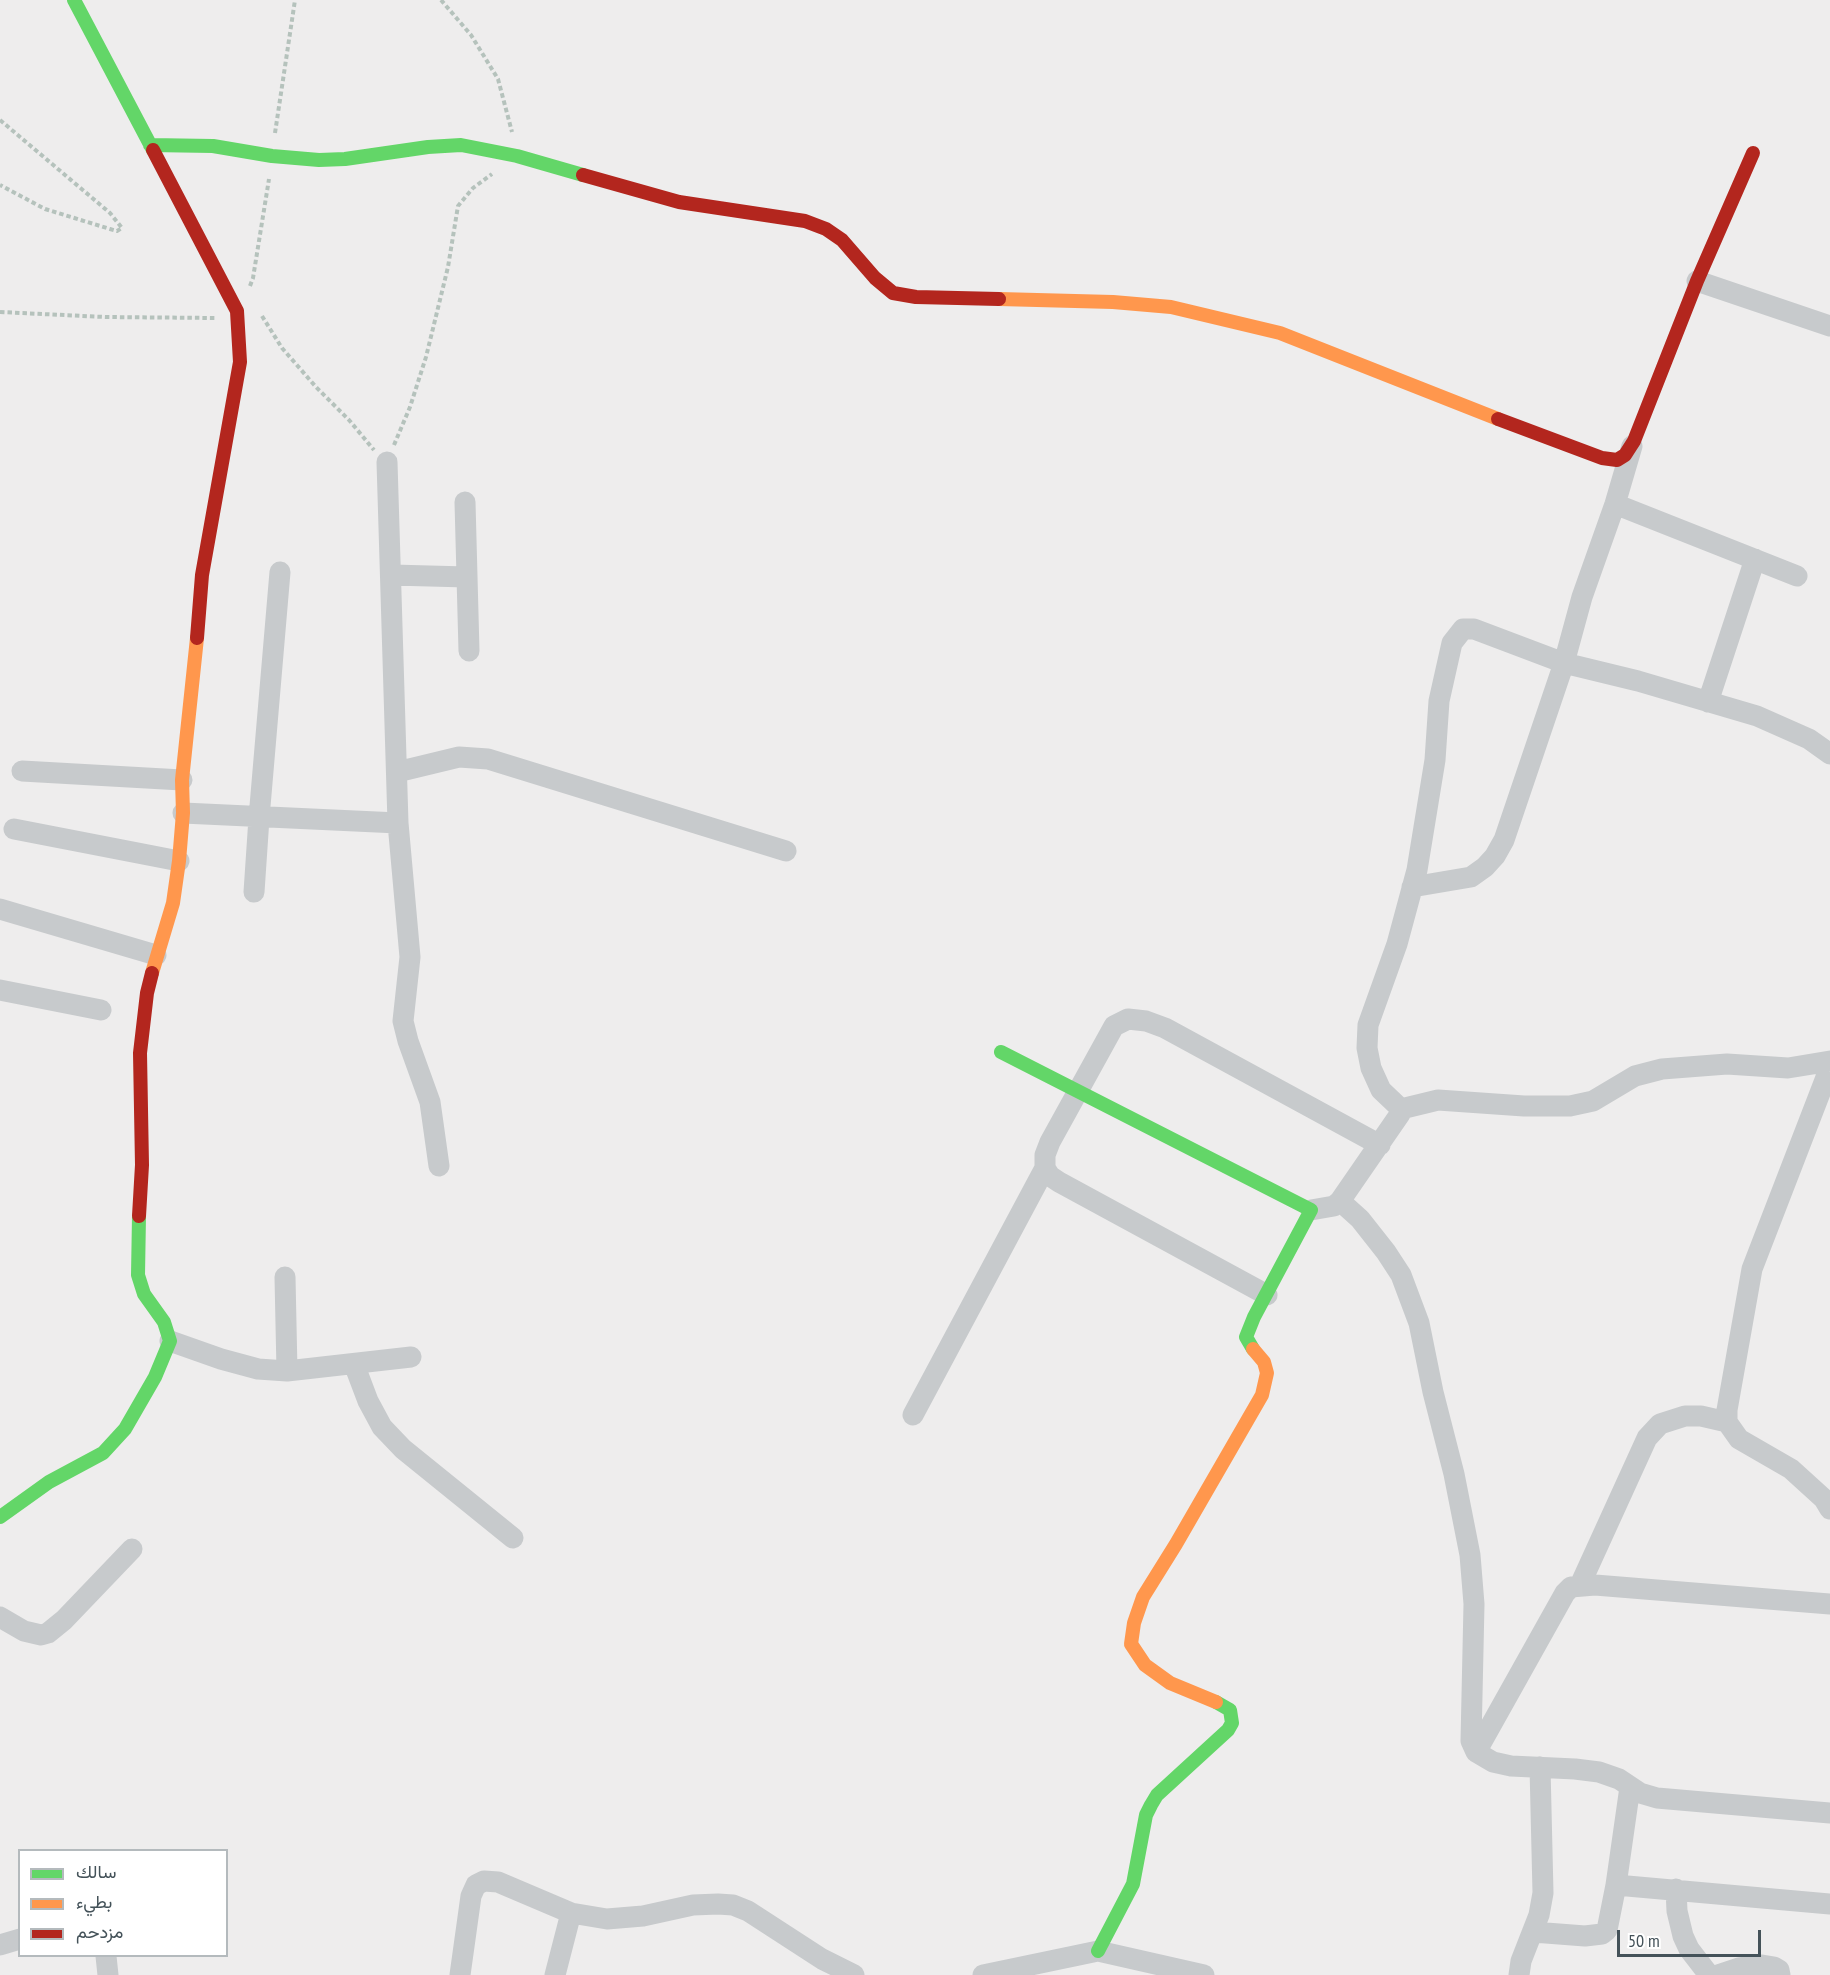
<!DOCTYPE html>
<meta charset="utf-8">
<style>
body{margin:0}
#map{position:relative;width:1830px;height:1975px;overflow:hidden;background:#eeeded;font-family:"PT Sans Narrow",Vazirmatn,sans-serif}
canvas{display:block}
.legend{position:absolute;left:18px;top:1849px;width:210px;height:108px;box-sizing:border-box;background:#fff;border:2px solid #b4babd;margin:0;padding:8px 10px;list-style:none;font-size:18px;color:#445259}
.legend li{display:flex;align-items:center;gap:12px;height:30px}
.legend b{width:30px;border:2px solid #b4babd}
.scale{position:absolute;left:1617px;top:1930px;width:144px;height:27px;box-sizing:border-box;border:3px solid #445259;border-top:0;padding-left:8px;font-size:18px;line-height:21px;white-space:nowrap;color:#445259;-webkit-text-stroke:4px #fff;paint-order:stroke}
</style>
<div id="map">
<canvas width="1830" height="1975"></canvas>
<ul class="legend">
<li><b style="height:8px;background:#63d668"></b>سالك</li>
<li><b style="height:8px;background:#ff974d"></b>بطيء</li>
<li><b style="height:8px;background:#b3261e"></b>مزدحم</li>
</ul>
<div class="scale">50 m</div>
</div>
<script>
const c = document.querySelector('canvas').getContext('2d');
c.lineJoin = 'round';
function poly(rows) {
  const path = new Path2D();
  for (const r of rows) {
    path.moveTo(r[0], r[1]);
    for (let i = 2; i < r.length; i += 2) path.lineTo(r[i], r[i + 1]);
  }
  return path;
}
function strokePath(path, color, width, dash) {
  c.strokeStyle = color;
  c.lineWidth = width;
  c.lineCap = dash ? 'butt' : 'round';
  c.setLineDash(dash || []);
  c.stroke(path);
}
const path = poly([
 [441,0,471,35,498,79,512,132],
 [0,120,110,213,122,228,117,231,110,229,45,209,0,185],
 [275,133,295,0],
 [250,286,253,278,269,179],
 [0,312,105,317,215,318],
 [262,316,282,348,316,387,349,420,374,450],
 [394,445,410,407,426,357,448,267,458,206,473,188,492,174]
]);
const street = poly([
 [1697,281,1830,326],
 [387,462,398,823,410,957,403,1021,408,1041,430,1102,439,1166],
 [465,502,469,651],
 [1615,504,1797,576],
 [392,575,467,577],
 [1708,702,1755,559],
 [22,771,182,780],
 [397,772,459,757,488,759,786,851],
 [183,813,398,823],
 [14,829,179,861],
 [1412,887,1471,877,1485,867,1495,856,1504,840,1564,663,1582,597,1615,504,1632,446],
 [254,892,259,818,280,572],
 [0,909,156,955],
 [0,990,101,1010],
 [1830,1067,1752,1269,1727,1410,1727,1422,1739,1439,1791,1469,1824,1499,1830,1509],
 [1401,1109,1438,1100,1524,1106,1570,1106,1593,1101,1635,1076,1662,1069,1727,1064,1788,1068,1830,1061],
 [1045,1168,1050,1176,1059,1182,1267,1295],
 [1340,1201,1360,1219,1386,1252,1401,1275,1419,1323,1433,1392,1454,1474,1470,1555,1474,1604,1471,1741,1476,1752,1493,1762,1511,1766,1575,1769,1599,1772,1619,1779,1640,1793,1657,1798,1830,1813],
 [1311,1210,1334,1206,1340,1201,1400,1114,1401,1109,1381,1090,1371,1068,1367,1048,1368,1025,1397,944,1417,870,1435,760,1439,701,1452,643,1463,629,1474,629,1564,663,1638,681,1757,716,1809,739,1830,754],
 [285,1277,287,1371],
 [170,1341,221,1359,258,1369,287,1371,411,1357],
 [354,1364,368,1401,382,1427,403,1449,513,1538],
 [913,1415,1045,1168,1045,1155,1050,1142,1114,1026,1128,1019,1146,1021,1165,1028,1380,1145],
 [1580,1585,1647,1438,1660,1424,1685,1416,1701,1416,1727,1422],
 [0,1617,24,1631,41,1635,48,1633,64,1620,132,1549],
 [1476,1752,1565,1593,1571,1587,1595,1585,1830,1604],
 [1616,1885,1830,1904],
 [1676,1889,1677,1911,1683,1936,1689,1949,1709,1975],
 [1533,1932,1585,1936,1602,1934,1607,1930,1616,1885,1630,1787],
 [0,1945,20,1939],
 [106,1956,108,1975],
 [460,1975,471,1896,476,1885,484,1881,498,1882,571,1913],
 [555,1975,571,1913,607,1919,643,1916,693,1905,718,1904,733,1905,748,1911,822,1959,854,1975],
 [983,1975,1098,1951,1204,1975],
 [1519,1975,1521,1961,1539,1915,1543,1893,1540,1767],
 [1718,1975,1739,1968,1762,1965,1774,1967,1779,1970,1780,1975]
]);
const fast = poly([
 [74,0,153,150],
 [150,145,213,146,272,156,319,160,345,159,428,147,461,145,517,156,583,175],
 [1001,1052,1311,1210,1254,1317,1246,1337,1253,1349],
 [0,1517,49,1482,103,1453,125,1429,155,1377,170,1341,164,1322,144,1294,138,1275,139,1216],
 [1098,1951,1133,1884,1146,1815,1151,1805,1157,1795,1228,1730,1232,1723,1230,1710,1216,1702]
]);
const slow = poly([
 [999,299,1113,302,1171,307,1280,333,1498,419],
 [152,973,173,903,179,861,183,813,182,780,197,638],
 [1216,1702,1170,1683,1145,1665,1131,1644,1134,1623,1143,1597,1176,1544,1262,1395,1267,1373,1264,1362,1253,1349]
]);
const jam = poly([
 [153,150,237,311,240,362,202,575,197,638],
 [583,175,679,202,805,221,826,229,842,240,875,278,893,293,916,297,999,299],
 [1498,419,1602,458,1617,460,1625,455,1634,441,1697,281,1753,153],
 [139,1216,142,1165,140,1053,147,993,152,973]
]);
strokePath(path, '#b5c2bc', 4, [4.5, 3]);
strokePath(street, '#c7cacc', 21);
strokePath(fast, '#63d668', 14);
strokePath(slow, '#ff974d', 14);
strokePath(jam, '#b3261e', 14);
</script>
